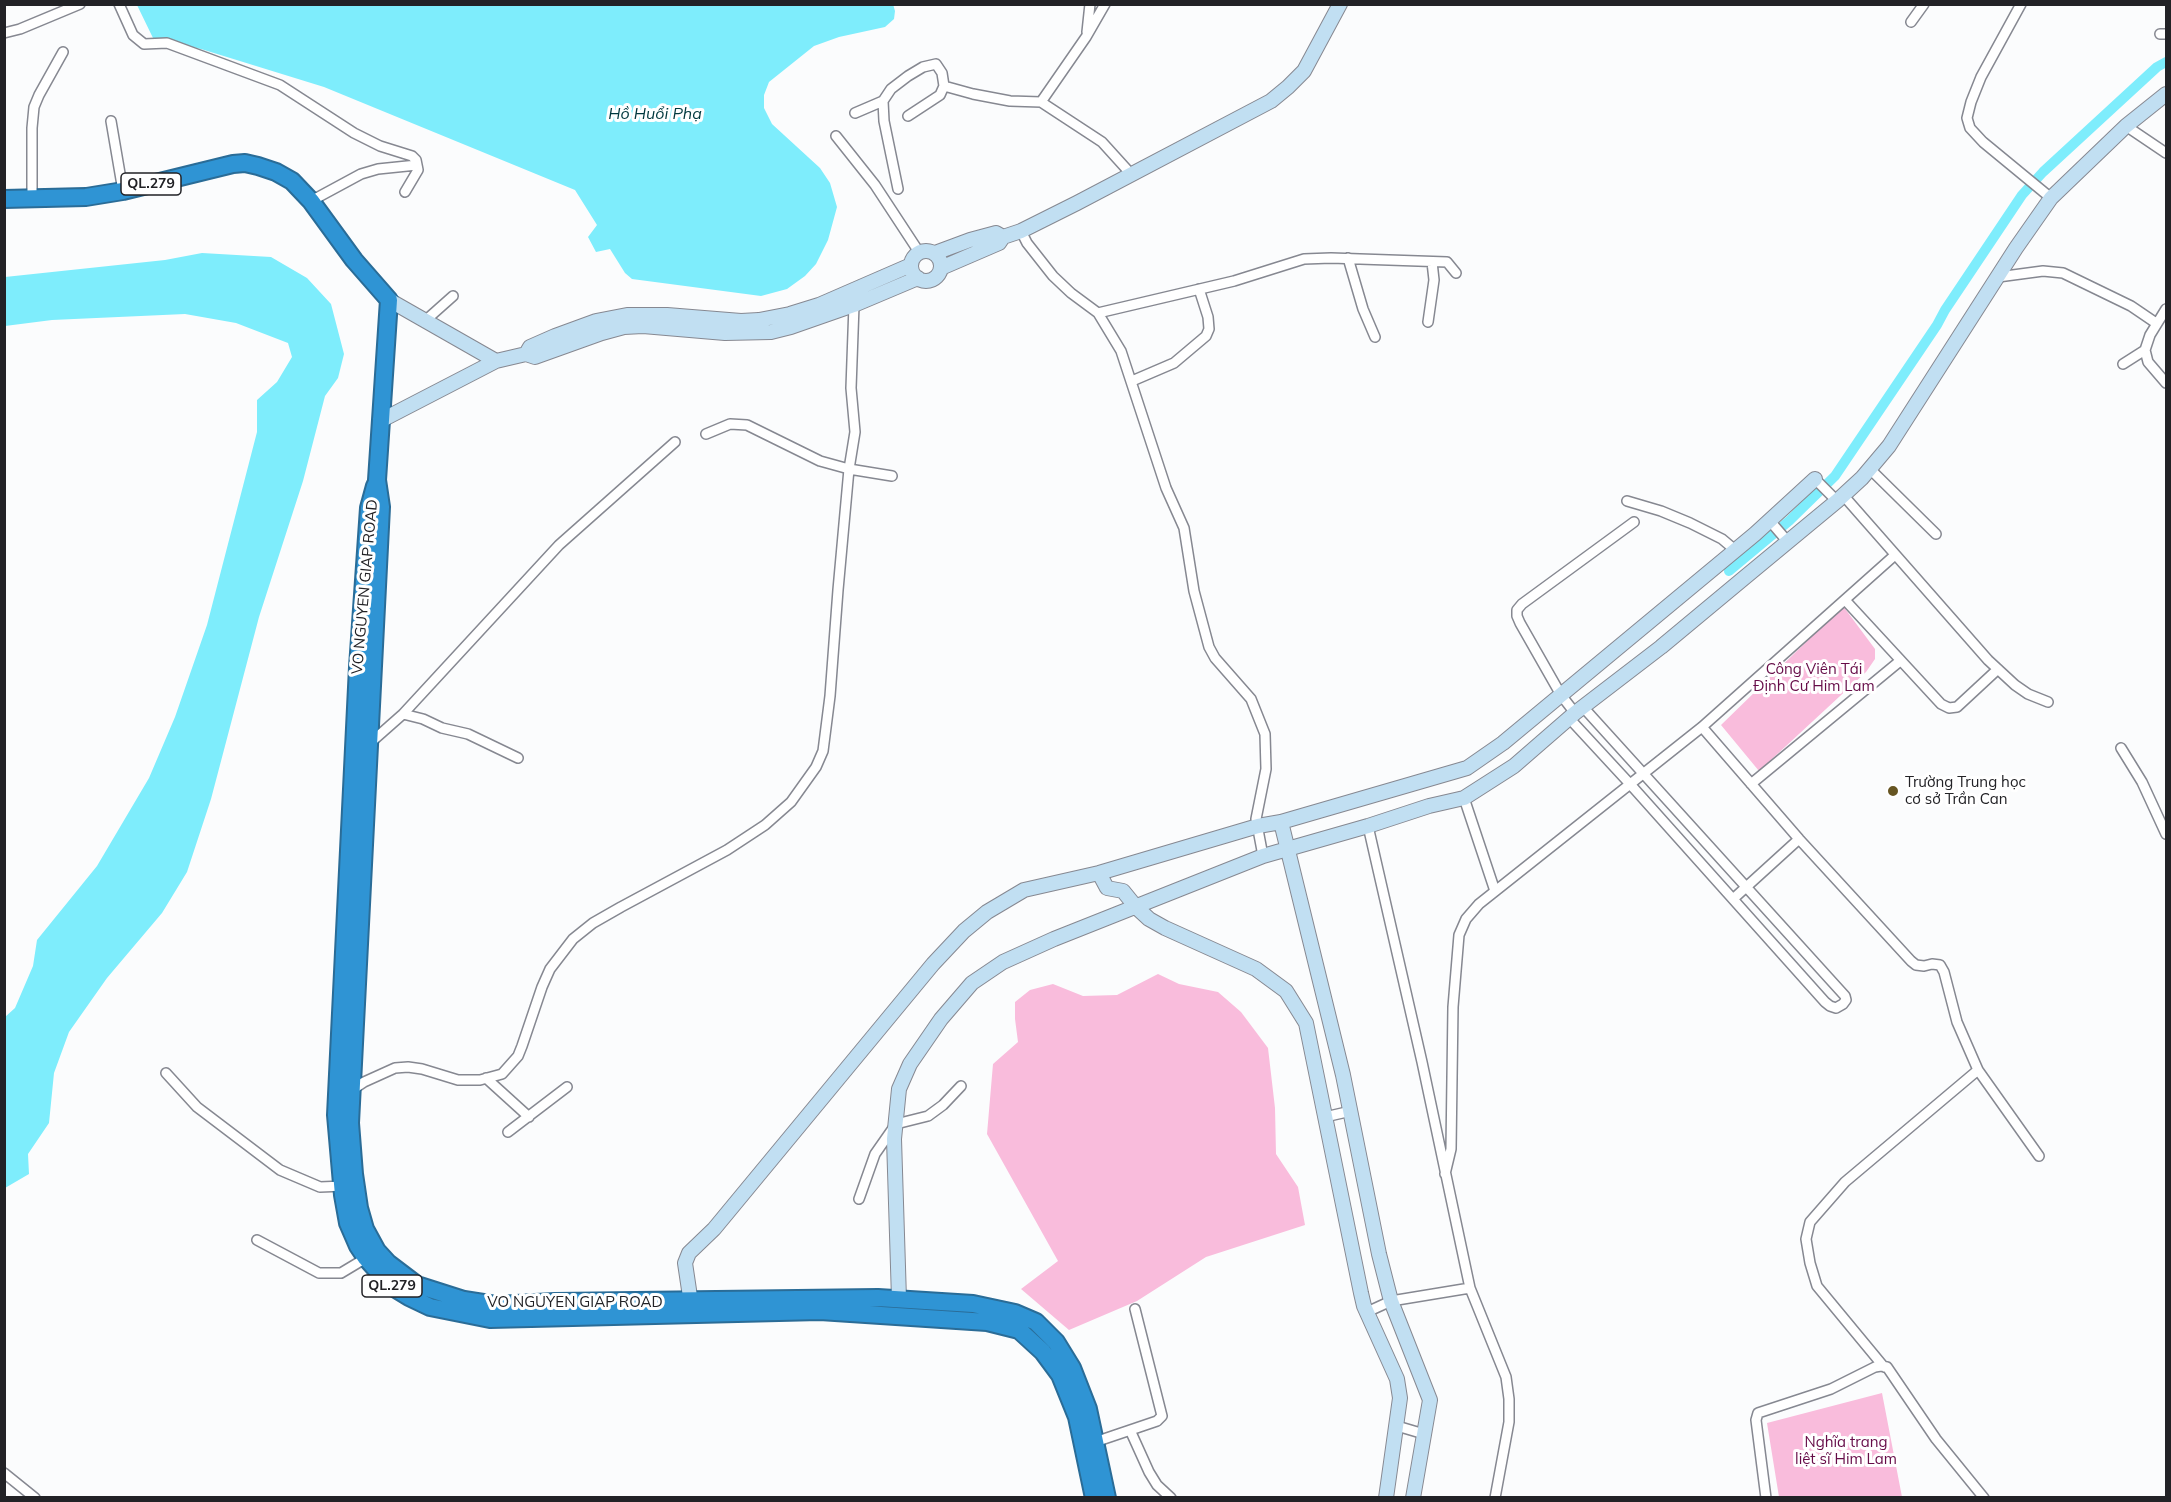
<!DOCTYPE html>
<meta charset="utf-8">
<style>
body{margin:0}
#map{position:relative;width:2171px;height:1502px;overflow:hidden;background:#fbfcfd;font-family:Mulish,sans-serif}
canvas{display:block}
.frame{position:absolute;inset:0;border:6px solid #222226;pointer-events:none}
</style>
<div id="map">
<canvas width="2171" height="1502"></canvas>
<div class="frame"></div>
</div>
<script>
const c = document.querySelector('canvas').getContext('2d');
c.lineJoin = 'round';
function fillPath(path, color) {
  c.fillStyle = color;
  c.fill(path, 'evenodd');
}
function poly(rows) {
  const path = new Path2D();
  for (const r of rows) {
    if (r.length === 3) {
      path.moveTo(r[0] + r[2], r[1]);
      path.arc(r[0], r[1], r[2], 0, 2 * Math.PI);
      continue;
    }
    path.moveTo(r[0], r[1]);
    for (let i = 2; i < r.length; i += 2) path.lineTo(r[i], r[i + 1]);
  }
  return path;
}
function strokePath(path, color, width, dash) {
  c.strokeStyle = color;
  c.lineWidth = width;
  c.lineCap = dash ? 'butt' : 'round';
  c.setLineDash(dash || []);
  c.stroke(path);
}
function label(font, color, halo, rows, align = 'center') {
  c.font = font + ' Mulish,sans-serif';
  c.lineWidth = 6;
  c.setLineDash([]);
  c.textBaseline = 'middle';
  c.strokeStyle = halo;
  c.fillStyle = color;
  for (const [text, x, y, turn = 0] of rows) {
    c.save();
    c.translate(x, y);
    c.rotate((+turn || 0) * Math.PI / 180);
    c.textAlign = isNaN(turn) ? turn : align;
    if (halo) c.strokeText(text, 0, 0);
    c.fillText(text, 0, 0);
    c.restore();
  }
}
const green = poly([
 [1843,606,1875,649,1875,659,1866,672,1759,771,1721,725],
 [1158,974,1179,984,1218,992,1241,1012,1268,1048,1275,1108,1276,1154,1298,1187,1305,1225,1206,1257,1137,1301,1069,1330,1021,1289,1058,1261,987,1134,993,1064,1018,1042,1015,1019,1015,1002,1030,990,1053,984,1083,996,1117,995],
 [1882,1393,1902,1497,1779,1497,1767,1423]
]);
const water = poly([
 [893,4,895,11,894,19,885,27,839,37,814,46,769,82,764,95,764,108,772,124,820,168,830,183,837,207,828,240,816,264,805,276,787,289,761,296,632,279,625,273,610,249,596,252,588,237,597,225,575,190,324,87,201,49,153,38,137,5],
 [202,253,271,257,307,278,331,304,344,354,338,378,325,396,303,481,259,617,211,799,187,872,162,913,107,978,69,1032,54,1073,49,1123,28,1154,29,1174,5,1188,5,1017,15,1008,33,966,37,940,97,866,149,778,175,717,207,625,257,432,257,400,277,382,292,357,288,343,236,323,185,314,52,320,5,326,5,277,165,260]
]);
const canal = poly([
 [1729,571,1789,521,1835,476,1937,325,1945,310,2022,195,2043,172,2157,67,2166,62]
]);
const street = poly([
 [119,4,133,35,144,44,167,43,280,85,354,133,380,146,412,156,416,160,418,170,405,192],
 [2021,4,1981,77,1971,102,1967,118,1970,128,1983,142,2051,198],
 [1911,22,1924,4],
 [1087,32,1090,4],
 [4,33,20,29,80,4],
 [2160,34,2166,34],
 [944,86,973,94,1010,101,1041,102,1102,142,1131,174],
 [1041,102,1086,37,1105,4],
 [855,113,883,101],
 [111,121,123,191],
 [2126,126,2166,153],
 [836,136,875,185,919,252],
 [898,189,884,121,883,101,891,89,908,76,923,67,936,64,942,73,944,86,940,95,908,116],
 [32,199,32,128,34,107,39,95,63,52],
 [311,201,361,174,378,169,417,165],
 [1021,231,1027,243,1053,276,1071,293,1098,313,1121,351,1166,488,1184,528,1194,591,1209,647,1215,658,1251,699,1265,734,1266,769,1256,819,1263,856],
 [1348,258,1363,309,1375,337],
 [1998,277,2043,271,2063,273,2131,306,2156,323],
 [2166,309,2150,335,2145,350,2148,362,2166,383],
 [1098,313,1234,281,1304,259,1331,258,1447,262,1456,273],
 [426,320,453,296],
 [1428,322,1434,280,1432,262],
 [2123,364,2145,350],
 [1132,381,1174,363,1206,336,1209,329,1208,317,1199,289],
 [706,434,730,424,747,425,820,461,849,469,892,476],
 [1870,469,1936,534],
 [1815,479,1837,501],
 [1843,495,1988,660,2015,685,2028,694,2048,702],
 [1627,501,1661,511,1690,523,1722,539,1735,550],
 [1770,521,1788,542],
 [1845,600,1941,704,1949,708,1957,707,1998,669],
 [1575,713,1561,695,1520,623,1517,616,1517,610,1522,604,1634,522],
 [403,714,423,719,442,728,468,734,518,758],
 [1569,718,1630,784,1825,1002,1830,1006,1836,1008,1843,1004,1846,1000,1845,996,1583,707],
 [1702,727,1799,839,1911,961,1916,965,1924,966,1932,964,1940,965,1944,972,1957,1022,1978,1070,1845,1182,1810,1222,1806,1239,1810,1263,1817,1286,1884,1367],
 [369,744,403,714,559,545,675,442],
 [2121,748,2142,782,2166,834],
 [1751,784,1900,661],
 [1464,798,1495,891],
 [1368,826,1422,1062,1470,1288,1506,1377,1509,1399,1509,1422,1495,1498],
 [1733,899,1799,839],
 [1978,1070,2039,1156],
 [166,1073,197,1107,280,1170,320,1187,344,1186],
 [486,1078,529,1117],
 [352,1090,364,1082,395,1068,408,1067,422,1069,458,1080,480,1080,502,1074,518,1056,522,1046,542,987,550,969,573,939,593,923,621,907,727,850,765,825,791,802,816,767,823,751,830,696,838,590,849,469,855,432,851,388,854,305],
 [1325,1117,1351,1111],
 [508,1132,567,1087],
 [1445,1174,1451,1149,1453,1007,1459,935,1466,919,1479,904,1702,727,1895,555],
 [859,1199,875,1154,896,1124,928,1116,943,1105,961,1086],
 [257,1240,319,1273,341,1273,366,1258],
 [1367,1312,1391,1301,1470,1288],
 [1397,1426,1424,1434],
 [1130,1430,1149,1472,1157,1485,1171,1498],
 [1095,1442,1157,1421,1162,1416,1135,1309],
 [4,1473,35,1498],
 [1766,1498,1756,1420,1758,1413,1831,1389,1875,1367,1881,1366,1887,1367,1936,1439,1984,1498]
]);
const secondary = poly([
 [926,266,15],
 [935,253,970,240,996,233,1003,237],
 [941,268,999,243,1003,237,1021,231,1077,203,1271,101,1288,87,1304,71,1340,4],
 [389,300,496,361],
 [526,354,530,347,555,336,596,321,627,315,667,315,741,321,759,320,790,314,819,305,911,265],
 [380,421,496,361,526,354,535,357,602,333,624,327,643,326,725,333,771,332,791,327,854,305,918,278],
 [1281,822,1343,1075,1379,1254,1391,1301,1430,1400,1413,1498],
 [1099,873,1107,888,1123,891,1136,907,1149,919,1165,928,1256,969,1286,991,1306,1023,1361,1293,1364,1306,1397,1379,1400,1398,1386,1498],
 [899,1299,894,1139,899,1089,910,1064,941,1019,972,983,1003,962,1054,939,1263,856,1368,826,1429,806,1464,798,1514,766,1575,713,1661,647,1744,578,1837,501,1862,478,1889,446,2016,248,2051,198,2126,126,2166,94],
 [692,1310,685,1263,689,1253,714,1229,933,964,964,931,987,912,1024,890,1099,873,1258,826,1281,822,1467,768,1503,743,1755,534,1815,479]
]);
const highway = poly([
 [4,199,86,197,123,191,233,164,245,163,258,166,276,172,292,181,311,201,354,260,389,300,377,480,381,507,350,1123,354,1174,359,1208,365,1229,377,1251,388,1263,417,1285,464,1300,496,1305,555,1302,878,1298,973,1304,1015,1313,1036,1322,1056,1342,1072,1368,1088,1409,1107,1498],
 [375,486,369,508,358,667,336,1115,343,1195,348,1223,358,1246,366,1258,391,1286,409,1297,430,1307,490,1319,820,1311,987,1322,1019,1330,1043,1352,1060,1375,1077,1417,1094,1498]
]);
const markers = [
 [1893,791,6,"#652"]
];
const shields = [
 [151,184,60],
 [392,1286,60]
];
const shieldNames = [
 ["QL.279",151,184],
 ["QL.279",392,1286]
];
const streetNames = [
 ["VO NGUYEN GIAP ROAD",365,587,-85],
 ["VO NGUYEN GIAP ROAD",575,1302]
];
const parkNames = [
 ["Công Viên Tái",1814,669],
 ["Định Cư Him Lam",1814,686],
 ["Nghĩa trang",1846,1442],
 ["liệt sĩ Him Lam",1846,1459]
];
const poiNames = [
 ["Trường Trung học",1905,782],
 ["cơ sở Trần Can",1905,799]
];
const waterNames = [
 ["Hồ Huổi Phạ",655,114]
];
fillPath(green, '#f9bcdc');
fillPath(water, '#7eedfc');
strokePath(canal, '#7eedfc', 10);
strokePath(street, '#868891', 12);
strokePath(secondary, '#868891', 16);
strokePath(highway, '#2a6c97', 20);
strokePath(street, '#fff', 9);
strokePath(secondary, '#c1dff2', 14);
strokePath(highway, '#2f94d4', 16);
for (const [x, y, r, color] of markers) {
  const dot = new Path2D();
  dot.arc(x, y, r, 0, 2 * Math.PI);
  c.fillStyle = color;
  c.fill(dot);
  strokePath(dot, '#fff', 2);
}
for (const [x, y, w] of shields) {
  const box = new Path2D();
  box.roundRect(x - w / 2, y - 11, w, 22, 4.5);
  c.fillStyle = '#fff';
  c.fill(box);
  strokePath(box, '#222226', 1.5);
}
label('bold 14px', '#222226', null, shieldNames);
label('15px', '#222226', '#fff', streetNames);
label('15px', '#660c48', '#fff', parkNames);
label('15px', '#222226', '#fff', poiNames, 'left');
label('italic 16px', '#00383e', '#fff', waterNames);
</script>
